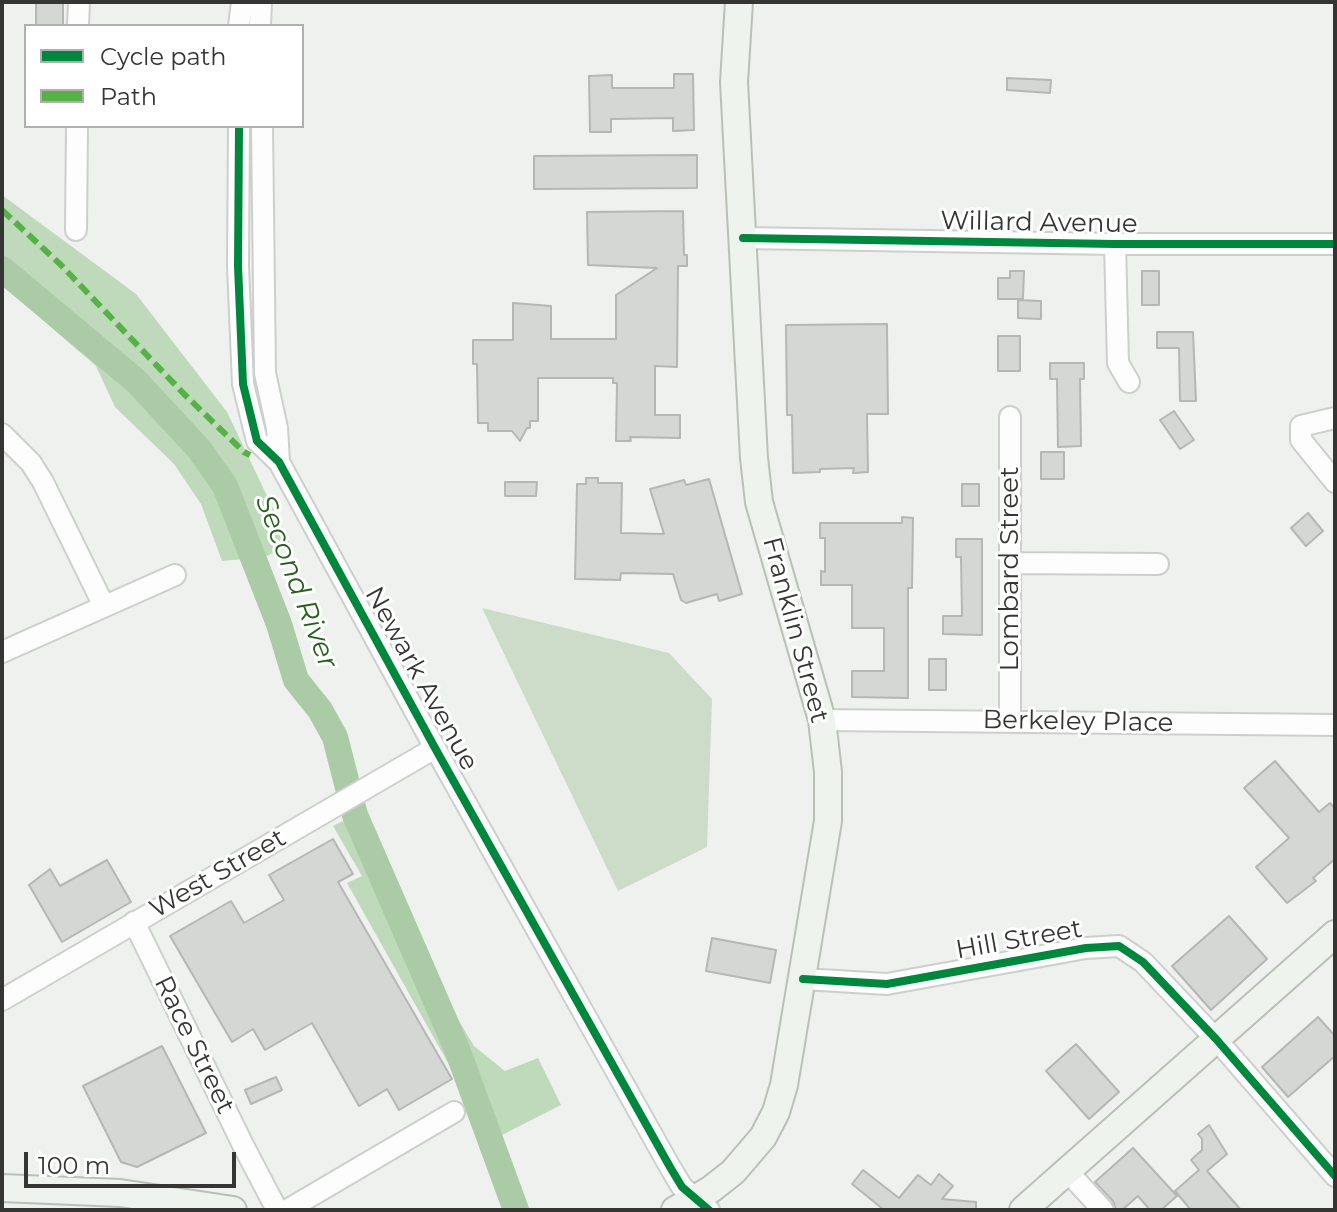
<!DOCTYPE html>
<style>
body{margin:0}
#map{position:relative;width:1337px;height:1212px;overflow:hidden;background:#eff1ef;font-family:Montserrat,sans-serif}
canvas{display:block}
.frame{position:absolute;inset:0;border:4px solid #353634;pointer-events:none}
.legend{position:absolute;left:24px;top:24px;width:280px;height:104px;box-sizing:border-box;background:#fff;border:2px solid #aeafae;margin:0;padding:10px 14px;list-style:none;font-size:24px;color:#353634}
.legend li{display:flex;align-items:center;gap:16px;height:40px}
.legend b{width:40px;border:2px solid #aeafae}
.scale{position:absolute;left:24px;top:1152px;width:212px;height:36px;box-sizing:border-box;border:4px solid #353634;border-top:0;padding-left:10px;font-size:24px;line-height:28px;white-space:nowrap;color:#353634;-webkit-text-stroke:6px #fff;paint-order:stroke}
</style>
<div id="map">
<canvas width="1337" height="1212"></canvas>
<div class="frame"></div>
<ul class="legend">
<li><b style="height:10px;background:#00873e"></b>Cycle path</li>
<li><b style="height:10px;background:#56b246"></b>Path</li>
</ul>
<div class="scale">100 m</div>
</div>
<script>
const c = document.querySelector('canvas').getContext('2d');
c.lineJoin = 'round';
function fillPath(path, color) {
  c.fillStyle = color;
  c.fill(path, 'evenodd');
}
function poly(rows) {
  const path = new Path2D();
  for (const r of rows) {
    path.moveTo(r[0], r[1]);
    for (let i = 2; i < r.length; i += 2) path.lineTo(r[i], r[i + 1]);
  }
  return path;
}
function strokePath(path, color, width, dash) {
  c.strokeStyle = color;
  c.lineWidth = width;
  c.lineCap = dash ? 'butt' : 'round';
  c.setLineDash(dash || []);
  c.stroke(path);
}
function label(font, color, halo, rows, align = 'center') {
  c.font = font + ' Montserrat,sans-serif';
  c.lineWidth = 6;
  c.setLineDash([]);
  c.textBaseline = 'middle';
  c.strokeStyle = halo;
  c.fillStyle = color;
  for (const [text, x, y, turn = 0] of rows) {
    c.save();
    c.translate(x, y);
    c.rotate((+turn || 0) * Math.PI / 180);
    c.textAlign = isNaN(turn) ? turn : align;
    if (halo) c.strokeText(text, 0, 0);
    c.fillText(text, 0, 0);
    c.restore();
  }
}
const green = poly([
 [482,608,669,653,712,699,707,847,618,891]
]);
const forest = poly([
 [2,195,136,294,227,412,290,544,265,557,222,561,201,504,174,464,115,407,96,366,2,285],
 [355,815,407,934,474,1046,505,1071,538,1058,561,1105,500,1136,452,1070,347,883,362,876,333,826]
]);
const river = poly([
 [2,269,136,381,199,449,225,486,279,624,296,680,320,710,335,737,355,815,457,1049,516,1210]
]);
const building = poly([
 [36,2,63,2,63,26,36,26,36,2],
 [674,74,693,74,694,130,673,131,673,118,611,119,611,132,590,132,589,76,612,75,612,88,674,88,674,74],
 [1007,78,1051,80,1050,93,1007,90,1007,78],
 [697,155,697,188,534,189,534,156,697,155],
 [683,211,684,255,687,255,687,266,678,266,677,367,655,366,655,415,680,415,680,438,630,437,631,441,616,441,617,383,613,383,613,378,538,378,538,421,530,421,530,428,527,428,520,441,512,431,488,431,488,423,478,423,477,364,473,364,473,340,513,340,513,303,551,306,551,339,616,339,616,295,657,268,588,265,587,212,683,211],
 [1010,271,1024,271,1023,299,998,299,998,278,1010,278,1010,271],
 [1142,271,1159,271,1159,305,1142,305,1142,271],
 [1018,300,1041,301,1041,319,1018,318,1018,300],
 [887,324,888,414,867,414,868,472,853,473,854,468,820,469,820,472,793,473,792,415,787,415,786,325,887,324],
 [1157,332,1193,332,1196,401,1180,401,1179,348,1157,348,1157,332],
 [998,336,1020,336,1020,371,998,371,998,336],
 [1050,363,1084,363,1084,379,1080,379,1081,446,1058,447,1057,379,1050,379,1050,363],
 [1174,411,1194,440,1180,449,1160,420,1174,411],
 [1041,452,1064,452,1064,479,1041,479,1041,452],
 [586,478,598,478,598,483,622,483,621,533,664,534,650,489,684,480,686,485,709,479,742,594,719,601,717,594,686,603,681,600,673,574,621,573,620,580,575,579,577,484,586,484,586,478],
 [505,482,537,482,536,496,505,496,505,482],
 [962,484,979,484,979,506,962,506,962,484],
 [1308,513,1323,531,1306,546,1291,528,1308,513],
 [902,517,913,518,912,588,908,588,908,698,852,697,852,671,884,671,884,628,852,628,852,585,821,585,821,571,825,572,825,538,820,538,820,523,902,523,902,517],
 [956,539,982,539,982,635,943,634,943,616,962,616,961,557,956,557,956,539],
 [929,659,946,659,946,690,929,690,929,659],
 [1275,761,1319,812,1330,803,1335,809,1335,859,1313,878,1316,881,1287,903,1256,867,1289,838,1244,788,1275,761],
 [333,839,353,874,338,882,452,1079,399,1110,387,1089,359,1106,312,1023,265,1050,253,1029,232,1042,170,936,231,901,244,923,284,900,269,875,333,839],
 [107,860,131,902,62,942,29,885,50,869,60,886,107,860],
 [1229,916,1267,959,1211,1010,1172,966,1229,916],
 [712,938,776,950,770,983,706,971,712,938],
 [1318,1017,1335,1036,1335,1056,1288,1097,1262,1067,1318,1017],
 [1076,1044,1119,1092,1089,1119,1046,1071,1076,1044],
 [162,1046,206,1133,137,1167,121,1162,83,1086,162,1046],
 [276,1077,282,1090,251,1104,245,1090,276,1077],
 [1209,1125,1227,1154,1207,1171,1241,1210,1191,1210,1175,1191,1199,1170,1191,1160,1202,1150,1202,1139,1198,1134,1209,1125],
 [1133,1148,1177,1196,1161,1210,1150,1210,1138,1196,1122,1210,1116,1210,1113,1201,1095,1182,1133,1148],
 [863,1170,899,1198,918,1175,931,1185,939,1174,953,1186,942,1199,976,1202,976,1210,884,1210,852,1184,863,1170]
]);
const minor = poly([
 [78,26,79,2],
 [239,26,242,2],
 [260,26,261,2],
 [239,126,238,266,243,384,257,441,279,462,435,748,670,1167,682,1187,709,1210],
 [262,126,265,373,277,428,279,462],
 [76,230,77,126],
 [743,238,1115,244,1335,244],
 [1115,244,1118,363,1129,382],
 [1335,418,1301,426,1301,440,1335,482],
 [2,434,31,463,43,482,104,606],
 [1010,563,1158,564],
 [2,652,175,575],
 [822,720,1335,725],
 [1010,722,1010,417],
 [134,922,243,1145,277,1210],
 [803,979,887,984,1086,948,1119,946,1143,962,1216,1039,1335,1176],
 [2,1000,435,748],
 [1067,1171,1103,1210],
 [287,1210,454,1112]
]);
const major = poly([
 [2,1188,120,1193,233,1210],
 [675,1210,710,1190,733,1172,763,1137,776,1112,784,1085,828,821,828,772,822,720,759,502,754,458,734,82,739,2],
 [1023,1210,1335,934]
]);
const quiet = poly([
 [2,210,61,265,183,393,244,452,250,455]
]);
const cycleway = poly([
 [239,126,238,266,243,384,257,441,279,462,435,748,670,1167,682,1187,709,1210],
 [743,238,1115,244,1335,244],
 [803,979,887,984,1086,948,1119,946,1143,962,1216,1039,1335,1176]
]);
const streetNames = [
 ["Willard Avenue",1039,223,1],
 ["Lombard Street",1010,569,-90],
 ["Franklin Street",795,630,75],
 ["Newark Avenue",421,679,61],
 ["Berkeley Place",1078,722,1],
 ["West Street",218,874,-30],
 ["Hill Street",1019,940,-10],
 ["Race Street",194,1045,64]
];
const waterNames = [
 ["Second River",296,582,69]
];
fillPath(green, '#ccdcc9');
fillPath(forest, '#bfd9bb');
strokePath(river, '#abcba6', 26);
fillPath(building, '#d5d7d5');
strokePath(building, '#b5b6b5', 2);
strokePath(minor, '#cdcfcd', 24);
strokePath(major, '#b9c1b7', 30);
strokePath(minor, '#fdfdfd', 20);
strokePath(major, '#eff3ee', 26);
strokePath(quiet, '#56b246', 6, [12, 6]);
strokePath(cycleway, '#00873e', 8);
label('26px', '#353634', '#fff', streetNames);
label('italic 28px', '#27611e', '#fff', waterNames);
</script>
